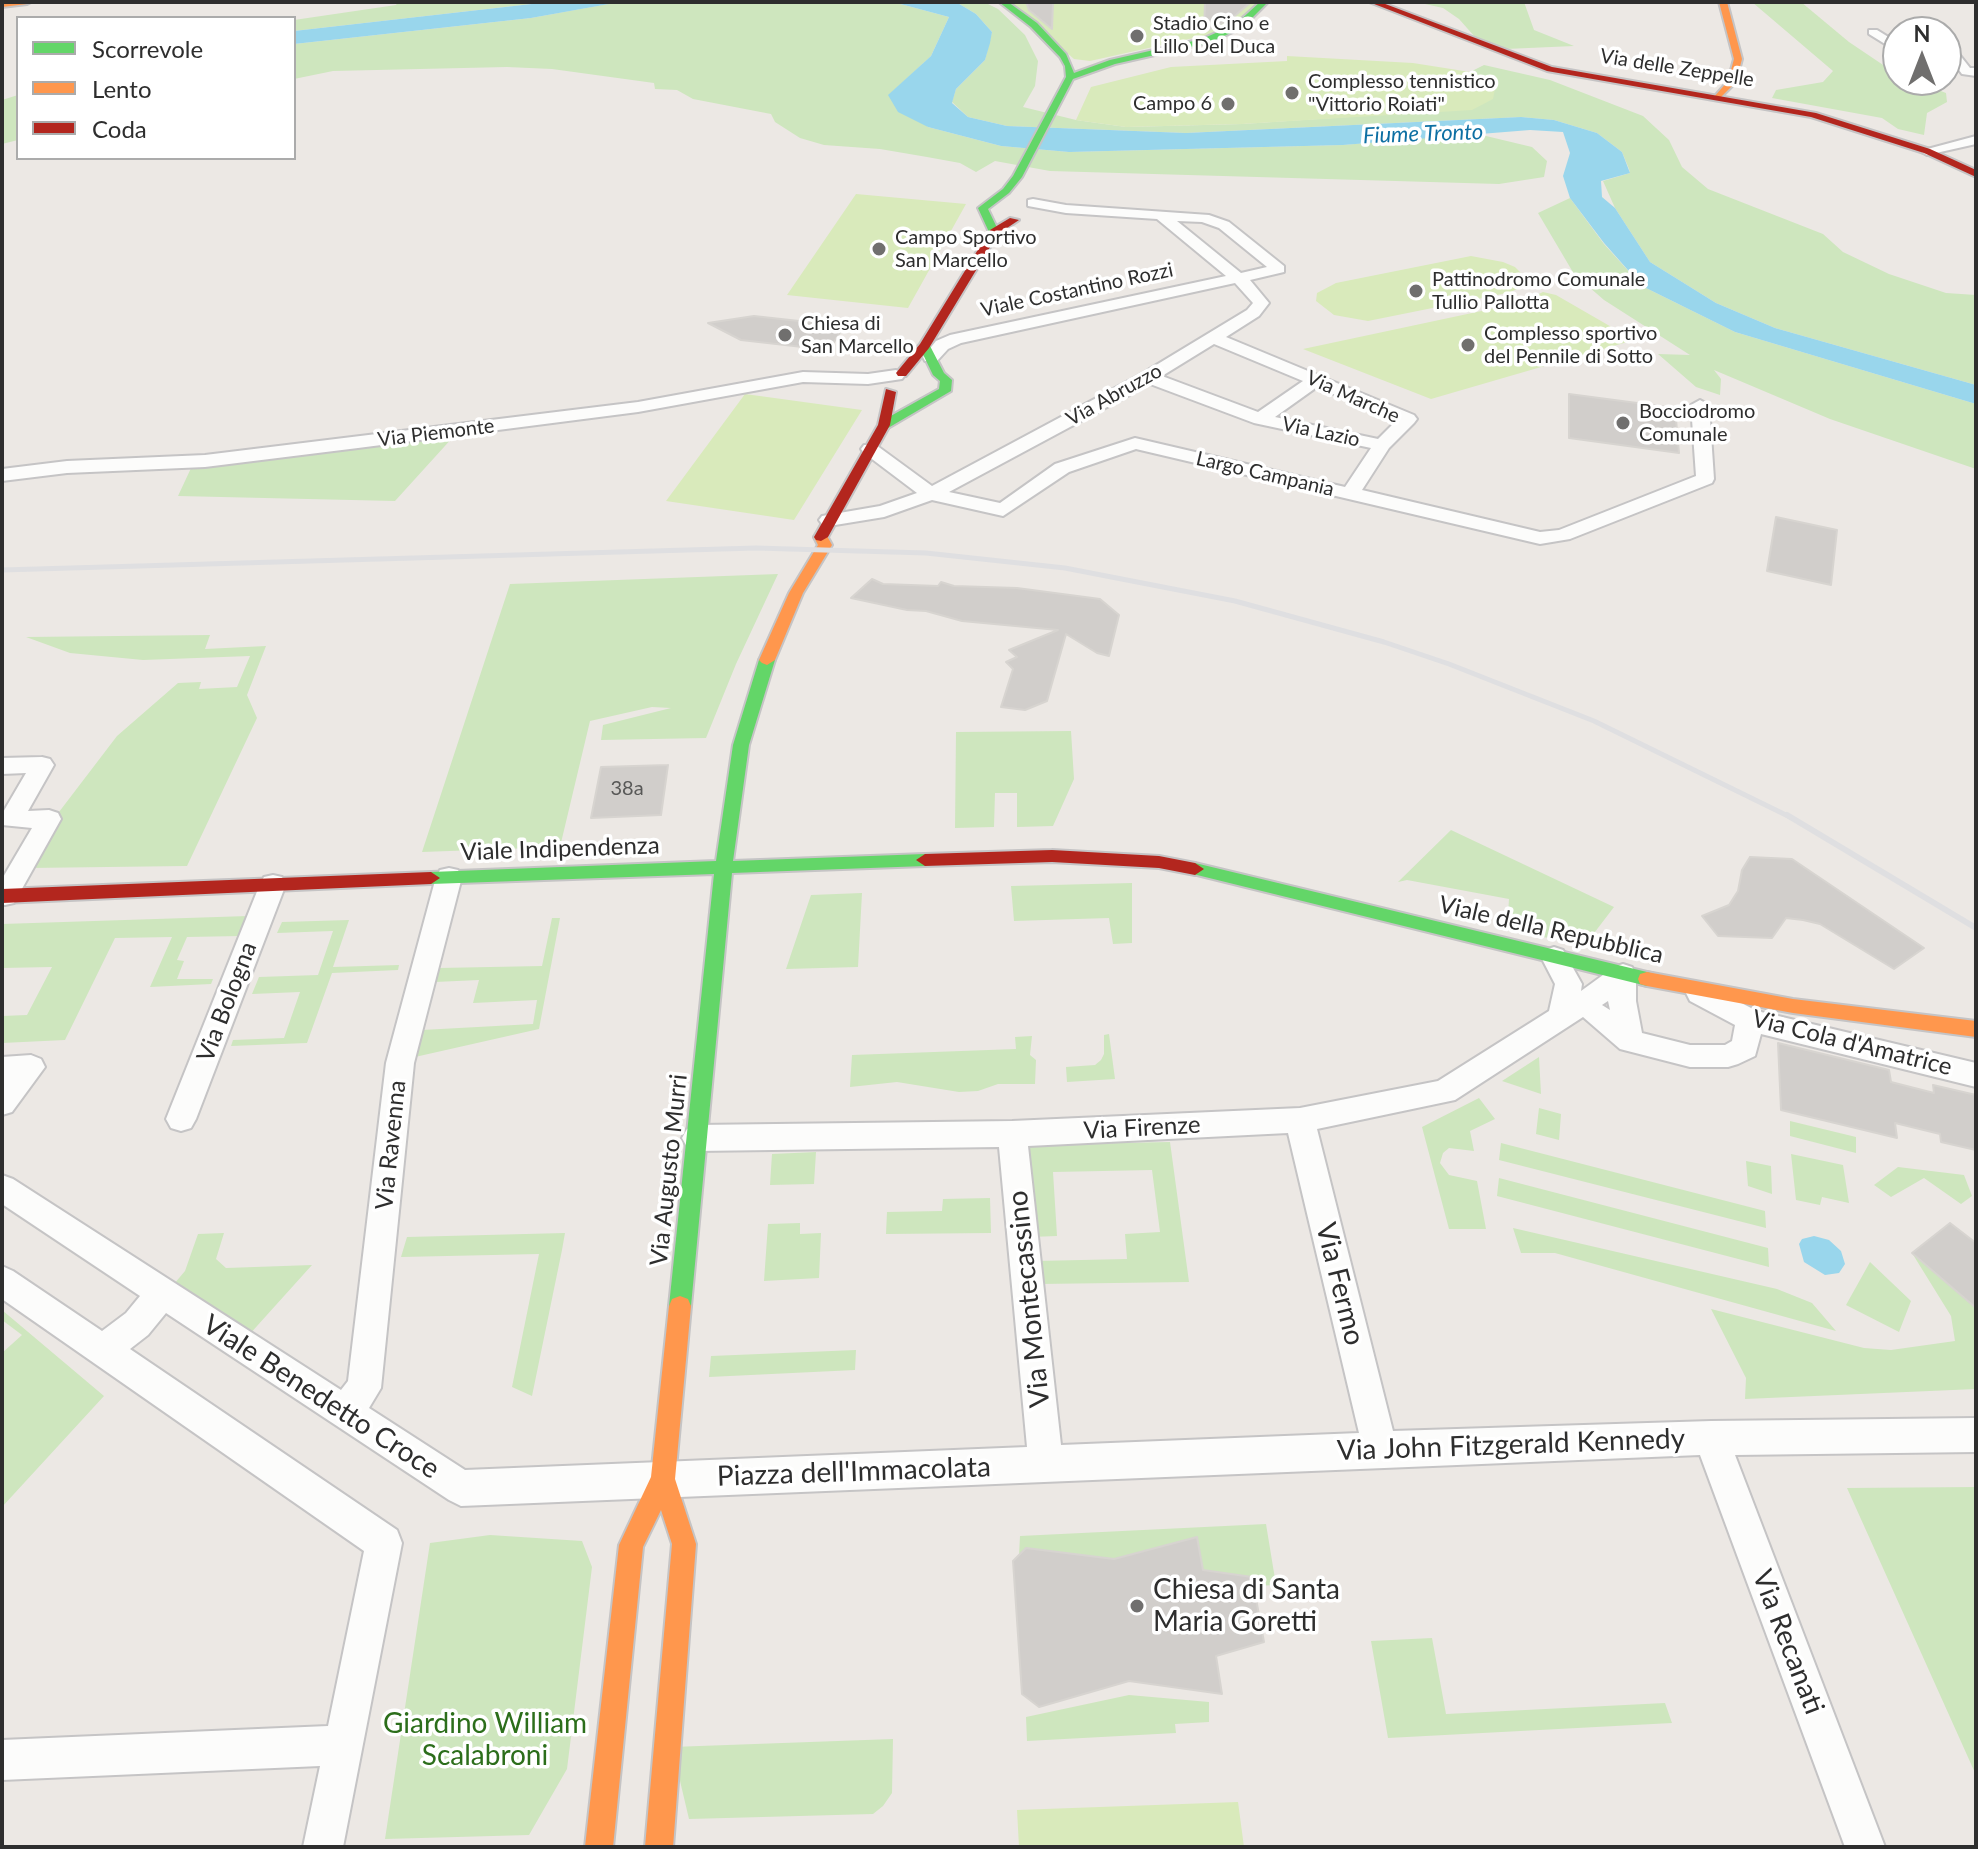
<!DOCTYPE html>
<style>
body{margin:0}
#map{position:relative;width:1978px;height:1849px;overflow:hidden;background:#ece8e4;font-family:Lato,sans-serif}
canvas{display:block}
.frame{position:absolute;inset:0;border:4px solid #2e2e2e;pointer-events:none}
.legend{position:absolute;left:16px;top:16px;width:280px;height:144px;box-sizing:border-box;background:#fff;border:2px solid #ababab;margin:0;padding:10px 14px;list-style:none;font-size:24px;color:#2e2e2e}
.legend li{display:flex;align-items:center;gap:16px;height:40px}
.legend b{width:40px;border:2px solid #ababab}
.north{position:absolute;left:1882px;top:16px;width:80px;height:80px;box-sizing:border-box;background:#fff;border:2px solid #ababab;border-radius:50%;rotate:0deg;font-size:22px;font-weight:700;line-height:32px;text-align:center;color:#2e2e2e}
.north::after{content:'';display:block;margin:auto;width:28px;height:36px;background:#706f6e;clip-path:polygon(50% 0,100% 100%,50% 72%,0 100%)}
</style>
<div id="map">
<canvas width="1978" height="1849"></canvas>
<div class="frame"></div>
<ul class="legend">
<li><b style="height:10px;background:#63d668"></b>Scorrevole</li>
<li><b style="height:10px;background:#ff974d"></b>Lento</li>
<li><b style="height:10px;background:#b3261e"></b>Coda</li>
</ul>
<div class="north">N</div>
</div>
<script>
const c = document.querySelector('canvas').getContext('2d');
c.lineJoin = 'round';
function fillPath(path, color) {
  c.fillStyle = color;
  c.fill(path, 'evenodd');
}
function poly(rows) {
  const path = new Path2D();
  for (const r of rows) {
    path.moveTo(r[0], r[1]);
    for (let i = 2; i < r.length; i += 2) path.lineTo(r[i], r[i + 1]);
  }
  return path;
}
function strokePath(path, color, width, dash) {
  c.strokeStyle = color;
  c.lineWidth = width;
  c.lineCap = dash ? 'butt' : 'round';
  c.setLineDash(dash || []);
  c.stroke(path);
}
function label(font, color, halo, rows, align = 'center') {
  c.font = font + ' Lato,sans-serif';
  c.lineWidth = 7;
  c.setLineDash([]);
  c.textBaseline = 'middle';
  c.strokeStyle = halo;
  c.fillStyle = color;
  for (const [text, x, y, turn = 0] of rows) {
    c.save();
    c.translate(x, y);
    c.rotate((+turn || 0) * Math.PI / 180);
    c.textAlign = isNaN(turn) ? turn : align;
    if (halo) c.strokeText(text, 0, 0);
    c.fillText(text, 0, 0);
    c.restore();
  }
}
const green = poly([
 [398,2,549,2,294,31,294,20,396,5],
 [619,2,893,2,949,17,931,56,889,95,928,127,1001,146,1069,152,1343,145,1445,136,1486,136,1532,147,1547,161,1544,177,1499,184,1050,171,995,161,976,172,960,163,927,157,880,149,824,145,800,138,775,122,771,114,693,99,677,90,655,89,654,83,552,69,507,67,333,71,294,79,294,44,531,18],
 [956,2,984,2,998,9,1025,35,1038,61,1035,86,1023,107,1076,120,1126,127,1242,124,1410,113,1496,84,1470,72,1484,65,1550,80,1643,116,1669,140,1682,167,1708,189,1823,234,1843,252,1889,274,1946,293,1976,295,1976,385,1775,328,1716,303,1650,262,1615,208,1603,181,1630,173,1629,169,1622,152,1597,133,1554,120,1521,117,1186,133,1007,126,968,117,952,102,956,89,985,60,992,32,976,14],
 [1416,2,1524,2,1534,30,1574,46,1506,49,1475,37,1459,19,1443,8],
 [1752,2,1801,2,1849,42,1898,75,1898,80,1912,80,1946,93,1947,102,1927,113,1924,135,1898,129,1882,118,1772,98,1776,90,1823,82,1833,71],
 [18,95,18,140,2,144,2,100],
 [1570,198,1604,244,1642,286,1735,332,1976,404,1976,469,1830,419,1714,370,1721,379,1720,395,1696,387,1658,354,1690,355,1604,300,1574,274,1538,213],
 [454,436,395,501,178,496,192,466],
 [778,574,736,664,706,738,601,740,603,725,671,708,652,707,590,721,560,847,422,852,510,584],
 [210,635,205,649,266,646,247,695,257,718,187,866,28,868,59,812,117,736,178,683,201,682,199,689,237,687,250,656,143,660,70,653,26,637],
 [1071,731,1074,779,1053,826,1017,827,1017,793,995,793,994,827,955,828,956,732],
 [1451,830,1614,907,1585,945,1507,930,1509,899,1407,880,1398,882],
 [1132,883,1132,943,1113,944,1109,918,1014,921,1011,886],
 [862,893,858,967,786,969,811,895],
 [248,916,241,936,187,937,177,960,184,961,177,979,213,979,211,984,150,987,172,937,115,938,65,1040,2,1043,2,1016,27,1015,52,967,2,968,2,924],
 [552,918,560,918,539,1029,415,1057,422,1030,533,1024,537,1000,473,1003,479,980,435,982,439,968,542,966],
 [349,920,333,967,399,965,398,970,332,973,307,1043,231,1046,233,1040,284,1038,300,992,252,994,259,977,318,975,333,931,277,933,282,922],
 [1109,1034,1115,1079,1067,1082,1066,1067,1095,1065,1101,1060,1104,1054,1104,1035],
 [1032,1036,1030,1055,1036,1060,1035,1084,998,1084,978,1091,959,1092,897,1082,850,1087,852,1055,1016,1049,1015,1037],
 [1539,1057,1541,1094,1502,1081],
 [1479,1098,1495,1119,1470,1131,1474,1151,1449,1148,1443,1153,1440,1163,1449,1175,1477,1181,1486,1229,1449,1229,1422,1127],
 [1539,1108,1561,1114,1559,1140,1536,1134],
 [1790,1121,1856,1137,1856,1153,1790,1136],
 [1170,1142,1189,1282,1039,1284,1036,1261,1127,1259,1125,1234,1160,1232,1152,1170,1053,1172,1057,1236,1031,1237,1025,1145],
 [1501,1143,1765,1211,1766,1228,1499,1160],
 [816,1152,814,1184,770,1185,772,1154],
 [1791,1154,1843,1165,1849,1203,1822,1197,1820,1205,1796,1200],
 [1746,1161,1771,1166,1772,1194,1748,1186],
 [1898,1167,1964,1175,1972,1196,1961,1204,1924,1178,1891,1197,1874,1185],
 [1499,1178,1768,1248,1769,1267,1497,1196],
 [990,1198,991,1233,886,1234,887,1212,942,1211,943,1199],
 [800,1223,800,1234,821,1233,819,1278,764,1281,768,1224],
 [1513,1228,1777,1289,1812,1303,1836,1331,1555,1253,1521,1253],
 [224,1233,216,1259,226,1268,312,1265,248,1336,174,1284,185,1271,198,1234],
 [565,1233,562,1250,532,1396,512,1387,539,1254,401,1257,407,1237],
 [1912,1253,1976,1308,1976,1389,1745,1399,1746,1378,1711,1309,1864,1348,1891,1350,1955,1341,1951,1316],
 [1870,1262,1911,1301,1899,1332,1846,1305],
 [2,1310,104,1396,2,1507,2,1353,22,1335,2,1320],
 [856,1350,855,1370,709,1377,711,1356],
 [1976,1487,1976,1775,1847,1488],
 [1266,1524,1276,1585,1254,1586,1252,1577,1203,1570,1197,1537,1114,1559,1027,1548,1019,1555,1020,1536],
 [490,1535,582,1541,592,1567,567,1769,529,1835,385,1839,430,1543],
 [1432,1638,1446,1714,1665,1703,1672,1723,1388,1738,1371,1641],
 [1129,1695,1209,1702,1209,1722,1175,1724,1176,1733,1027,1741,1026,1717],
 [893,1739,892,1793,883,1806,873,1814,689,1819,672,1747]
]);
const pitch = poly([
 [1009,2,1268,2,1243,27,1090,61,1074,59],
 [1287,56,1413,63,1470,72,1496,84,1493,99,1472,110,1242,124,1126,127,1076,120,1091,87,1171,67,1287,61],
 [856,194,966,204,908,308,787,295],
 [1471,256,1503,262,1515,267,1523,275,1524,282,1518,289,1507,293,1368,321,1334,315,1316,301,1317,293,1336,283],
 [1543,292,1556,295,1634,340,1431,399,1303,349,1519,303],
 [745,394,862,410,794,520,666,501],
 [1238,1802,1244,1847,1019,1847,1017,1810]
]);
const water = poly([
 [549,2,620,2,531,18,294,44,294,31],
 [893,2,956,2,976,14,992,32,990,43,985,60,956,89,952,103,968,117,1007,126,1186,133,1521,117,1554,120,1597,133,1622,152,1630,173,1601,181,1602,197,1615,208,1650,262,1716,303,1775,328,1976,385,1976,404,1735,332,1642,286,1604,243,1570,198,1563,176,1570,153,1563,132,1530,130,1343,145,1069,152,1001,146,928,127,898,112,888,95,931,56,949,17],
 [1814,1236,1829,1240,1841,1251,1845,1264,1839,1273,1825,1275,1804,1262,1799,1244,1802,1239]
]);
const building = poly([
 [1026,2,1053,2,1052,29,1029,10,1026,2],
 [1205,2,1251,2,1231,19,1204,32,1205,2],
 [754,316,844,326,829,350,741,340,708,323,754,316],
 [1569,394,1675,408,1679,453,1569,438,1569,394],
 [1776,517,1837,530,1831,585,1767,571,1776,517],
 [872,579,883,584,938,586,941,582,954,586,1017,588,1100,599,1119,615,1109,656,1097,653,1066,634,1047,701,1025,710,1001,707,1013,669,1006,662,1017,657,1009,650,1058,630,962,621,926,611,907,610,851,598,872,579],
 [668,765,661,815,591,818,601,767,668,765],
 [1750,857,1792,859,1924,948,1894,969,1820,924,1803,920,1786,918,1772,938,1718,936,1702,916,1729,905,1738,891,1742,870,1750,857],
 [1778,1043,1889,1070,1891,1082,1934,1093,1933,1085,1976,1095,1976,1150,1941,1142,1940,1134,1895,1123,1897,1138,1781,1110,1778,1043],
 [1950,1223,1976,1243,1976,1308,1912,1253,1950,1223],
 [1197,1537,1203,1570,1252,1577,1264,1642,1216,1656,1222,1694,1129,1681,1039,1707,1022,1694,1013,1561,1026,1548,1114,1559,1197,1537]
]);
const street = poly([
 [1869,30,1877,30,1898,43,1898,52,1869,34,1869,30],
 [1947,49,1955,49,1970,68,1976,68,1976,76,1962,74,1946,53,1947,49],
 [1976,136,1976,144,1927,155,1920,151,1976,136],
 [1033,199,1066,205,1209,215,1229,222,1284,266,1284,272,1250,280,1269,303,1259,316,1226,337,1414,415,1417,419,1414,423,1389,448,1362,490,1540,532,1559,530,1696,476,1691,405,1700,400,1709,405,1714,479,1712,483,1570,539,1540,544,1136,449,1069,472,1003,516,932,500,884,517,829,526,822,524,819,520,822,516,880,506,917,493,864,453,861,449,864,445,876,445,932,486,1143,373,1247,310,1253,303,1235,283,961,343,948,349,937,361,925,361,923,357,936,341,950,335,1226,276,1157,219,1066,213,1028,206,1028,200,1033,199],
 [1177,221,1202,222,1219,228,1267,267,1241,273,1177,221],
 [1214,344,1303,381,1258,412,1162,376,1214,344],
 [1150,384,1254,423,1371,448,1345,487,1135,438,1055,464,1000,503,949,492,1150,384],
 [1317,387,1396,421,1378,439,1275,417,1317,387],
 [896,370,905,375,902,379,868,384,803,382,638,412,358,448,205,467,67,473,2,481,2,469,67,461,205,455,638,402,803,372,868,374,896,370],
 [42,757,50,759,54,765,28,811,49,810,58,813,61,819,14,903,5,905,2,905,2,879,32,828,2,825,2,814,26,773,2,774,2,758,42,757],
 [449,868,458,870,462,877,414,1063,381,1388,369,1408,465,1470,1027,1447,999,1147,697,1151,687,1147,682,1138,687,1129,697,1125,1012,1121,1300,1108,1438,1081,1549,1011,1555,984,1541,957,1545,950,1554,947,1563,950,1582,984,1581,991,1614,967,1623,964,1632,967,1636,974,1636,1001,1642,1033,1690,1045,1725,1045,1732,1041,1735,1025,1690,1001,1686,993,1690,985,1700,982,1757,1011,1976,1063,1976,1087,1761,1034,1755,1056,1738,1064,1728,1067,1690,1067,1620,1049,1583,1017,1455,1100,1317,1129,1393,1431,1711,1421,1976,1418,1976,1452,1735,1455,1885,1847,1845,1847,1700,1455,461,1506,449,1500,166,1313,148,1335,130,1349,397,1530,402,1543,343,1847,303,1847,320,1766,2,1780,2,1740,328,1726,364,1551,2,1299,2,1266,13,1271,102,1331,126,1313,140,1296,2,1204,2,1175,13,1179,341,1390,348,1381,386,1063,436,877,440,870,449,868],
 [1608,1001,1610,1010,1602,1005,1608,1001],
 [1288,1133,1359,1433,1061,1445,1028,1146,1288,1133],
 [273,875,282,877,286,884,196,1119,191,1128,181,1131,171,1128,166,1119,260,884,264,877,273,875],
 [31,1055,41,1059,45,1067,12,1112,2,1115,2,1057,31,1055]
]);
const fast = poly([
 [999,2,1008,2,1037,23,1066,54,1074,73,1110,60,1202,39,1236,24,1260,2,1268,2,1242,28,1208,43,1115,64,1073,79,1022,177,1009,193,988,209,999,232,994,235,989,232,978,208,1003,189,1013,176,1066,77,1065,66,1060,57,1031,27,999,2],
 [925,343,929,344,944,373,952,380,951,391,888,428,880,428,880,422,939,389,940,381,933,375,919,346,925,343],
 [767,655,775,660,749,745,733,861,925,854,934,860,925,866,732,873,691,1306,688,1313,680,1316,672,1313,669,1306,714,874,431,884,422,878,431,872,716,861,733,745,759,660,767,655],
 [1195,863,1647,972,1654,974,1656,979,1654,984,1647,986,1189,873,1186,869,1195,863]
]);
const slow = poly([
 [31,2,27,4,2,7,2,3,31,2],
 [1719,2,1727,2,1742,59,1736,82,1718,100,1714,97,1728,81,1734,59,1719,2],
 [821,533,826,534,832,545,803,593,775,660,767,665,762,663,759,660,789,593,818,545,814,537,821,533],
 [1647,972,1793,999,1976,1021,1976,1037,1793,1013,1647,986,1640,984,1638,979,1640,974,1647,972],
 [680,1296,688,1299,691,1306,675,1479,696,1544,673,1847,645,1847,672,1544,661,1510,643,1547,613,1847,585,1847,619,1545,651,1477,669,1306,672,1299,680,1296]
]);
const jam = poly([
 [1369,2,1380,2,1552,67,1816,113,1930,149,1976,170,1976,177,1924,153,1811,117,1547,71,1369,2],
 [1010,218,1019,220,998,234,929,348,906,376,898,376,896,373,920,344,990,230,1010,218],
 [886,389,896,392,890,425,828,537,821,541,816,540,814,537,878,425,886,389],
 [1052,850,1159,856,1195,863,1204,869,1195,875,1159,868,1052,862,925,866,916,860,925,854,1052,850],
 [431,872,440,878,431,884,2,903,2,889,431,872]
]);
const railFar1 = poly([
 [2,570,756,548,926,553,1065,568,1235,601,1384,642,1449,664,1594,721,1790,817]
]);
const rail = poly([
 [1787,815,1976,928]
]);
const markers = [
 [1137,36,8,"#706f6e"],
 [1292,93,8,"#706f6e"],
 [1228,104,8,"#706f6e"],
 [879,249,8,"#706f6e"],
 [1416,291,8,"#706f6e"],
 [785,335,8,"#706f6e"],
 [1468,345,8,"#706f6e"],
 [1623,423,8,"#706f6e"],
 [1137,1606,8,"#706f6e"]
];
const farPoinames = [
 ["Stadio Cino e",1153,24],
 ["Lillo Del Duca",1153,47],
 ["Complesso tennistico",1308,82],
 ["\"Vittorio Roiati\"",1308,105],
 ["Campo 6",1212,104,"right"],
 ["Campo Sportivo",895,238],
 ["San Marcello",895,261],
 ["Pattinodromo Comunale",1432,280],
 ["Tullio Pallotta",1432,303],
 ["Chiesa di",801,324],
 ["San Marcello",801,347],
 ["Complesso sportivo",1484,334],
 ["del Pennile di Sotto",1484,357],
 ["Bocciodromo",1639,412],
 ["Comunale",1639,435]
];
const farStreetnames = [
 ["Via delle Zeppelle",1677,68,9],
 ["Viale Costantino Rozzi",1077,290,-12],
 ["Via Abruzzo",1114,395,-29],
 ["Via Marche",1353,397,24],
 ["Via Lazio",1321,432,12],
 ["Via Piemonte",436,433,-7],
 ["Largo Campania",1265,474,13]
];
const numberNames = [
 ["38a",627,789]
];
const farWaternames = [
 ["Fiume Tronto",1423,134,-2]
];
const streetNames = [
 ["Viale Indipendenza",560,849,-2],
 ["Viale della Repubblica",1551,930,13],
 ["Via Bologna",227,1002,-69],
 ["Via Cola d'Amatrice",1852,1043,14],
 ["Via Firenze",1142,1128,-3],
 ["Via Ravenna",391,1145,-84],
 ["Via Augusto Murri",669,1170,-84]
];
const nearStreetnames = [
 ["Via Fermo",1340,1284,76],
 ["Via Montecassino",1029,1299,-96],
 ["Viale Benedetto Croce",321,1397,33],
 ["Via John Fitzgerald Kennedy",1511,1445,-2],
 ["Piazza dell'Immacolata",854,1472,-2],
 ["Via Recanati",1788,1642,69]
];
const nearPoinames = [
 ["Chiesa di Santa",1153,1590],
 ["Maria Goretti",1153,1622]
];
const nearParknames = [
 ["Giardino William",485,1724],
 ["Scalabroni",485,1756]
];
fillPath(green, '#cee6be');
fillPath(pitch, '#d9eabb');
fillPath(water, '#99d6ec');
fillPath(building, '#d1cecb');
strokePath(building, '#d7d4d0', 2);
strokePath(street, '#c5c4c5', 4);
strokePath(fast, '#c5c4c5', 4);
strokePath(slow, '#c5c4c5', 4);
strokePath(jam, '#c5c4c5', 4);
fillPath(street, '#fcfcfb');
fillPath(fast, '#63d668');
fillPath(slow, '#ff974d');
fillPath(jam, '#b3261e');
strokePath(railFar1, '#dfdfe1', 5);
strokePath(rail, '#dfdfe1', 6);
for (const [x, y, r, color] of markers) {
  const dot = new Path2D();
  dot.arc(x, y, r, 0, 2 * Math.PI);
  c.fillStyle = color;
  c.fill(dot);
  strokePath(dot, '#fff', 3);
}
label('20px', '#2e2e2e', '#fff', farPoinames, 'left');
label('20px', '#2e2e2e', '#fff', farStreetnames);
label('20px', '#585857', null, numberNames);
label('italic 22px', '#0d6fa3', '#fff', farWaternames);
label('24px', '#2e2e2e', '#fff', streetNames);
label('28px', '#2e2e2e', '#fff', nearStreetnames);
label('28px', '#2e2e2e', '#fff', nearPoinames, 'left');
label('28px', '#2c6e1b', '#fff', nearParknames);
</script>
